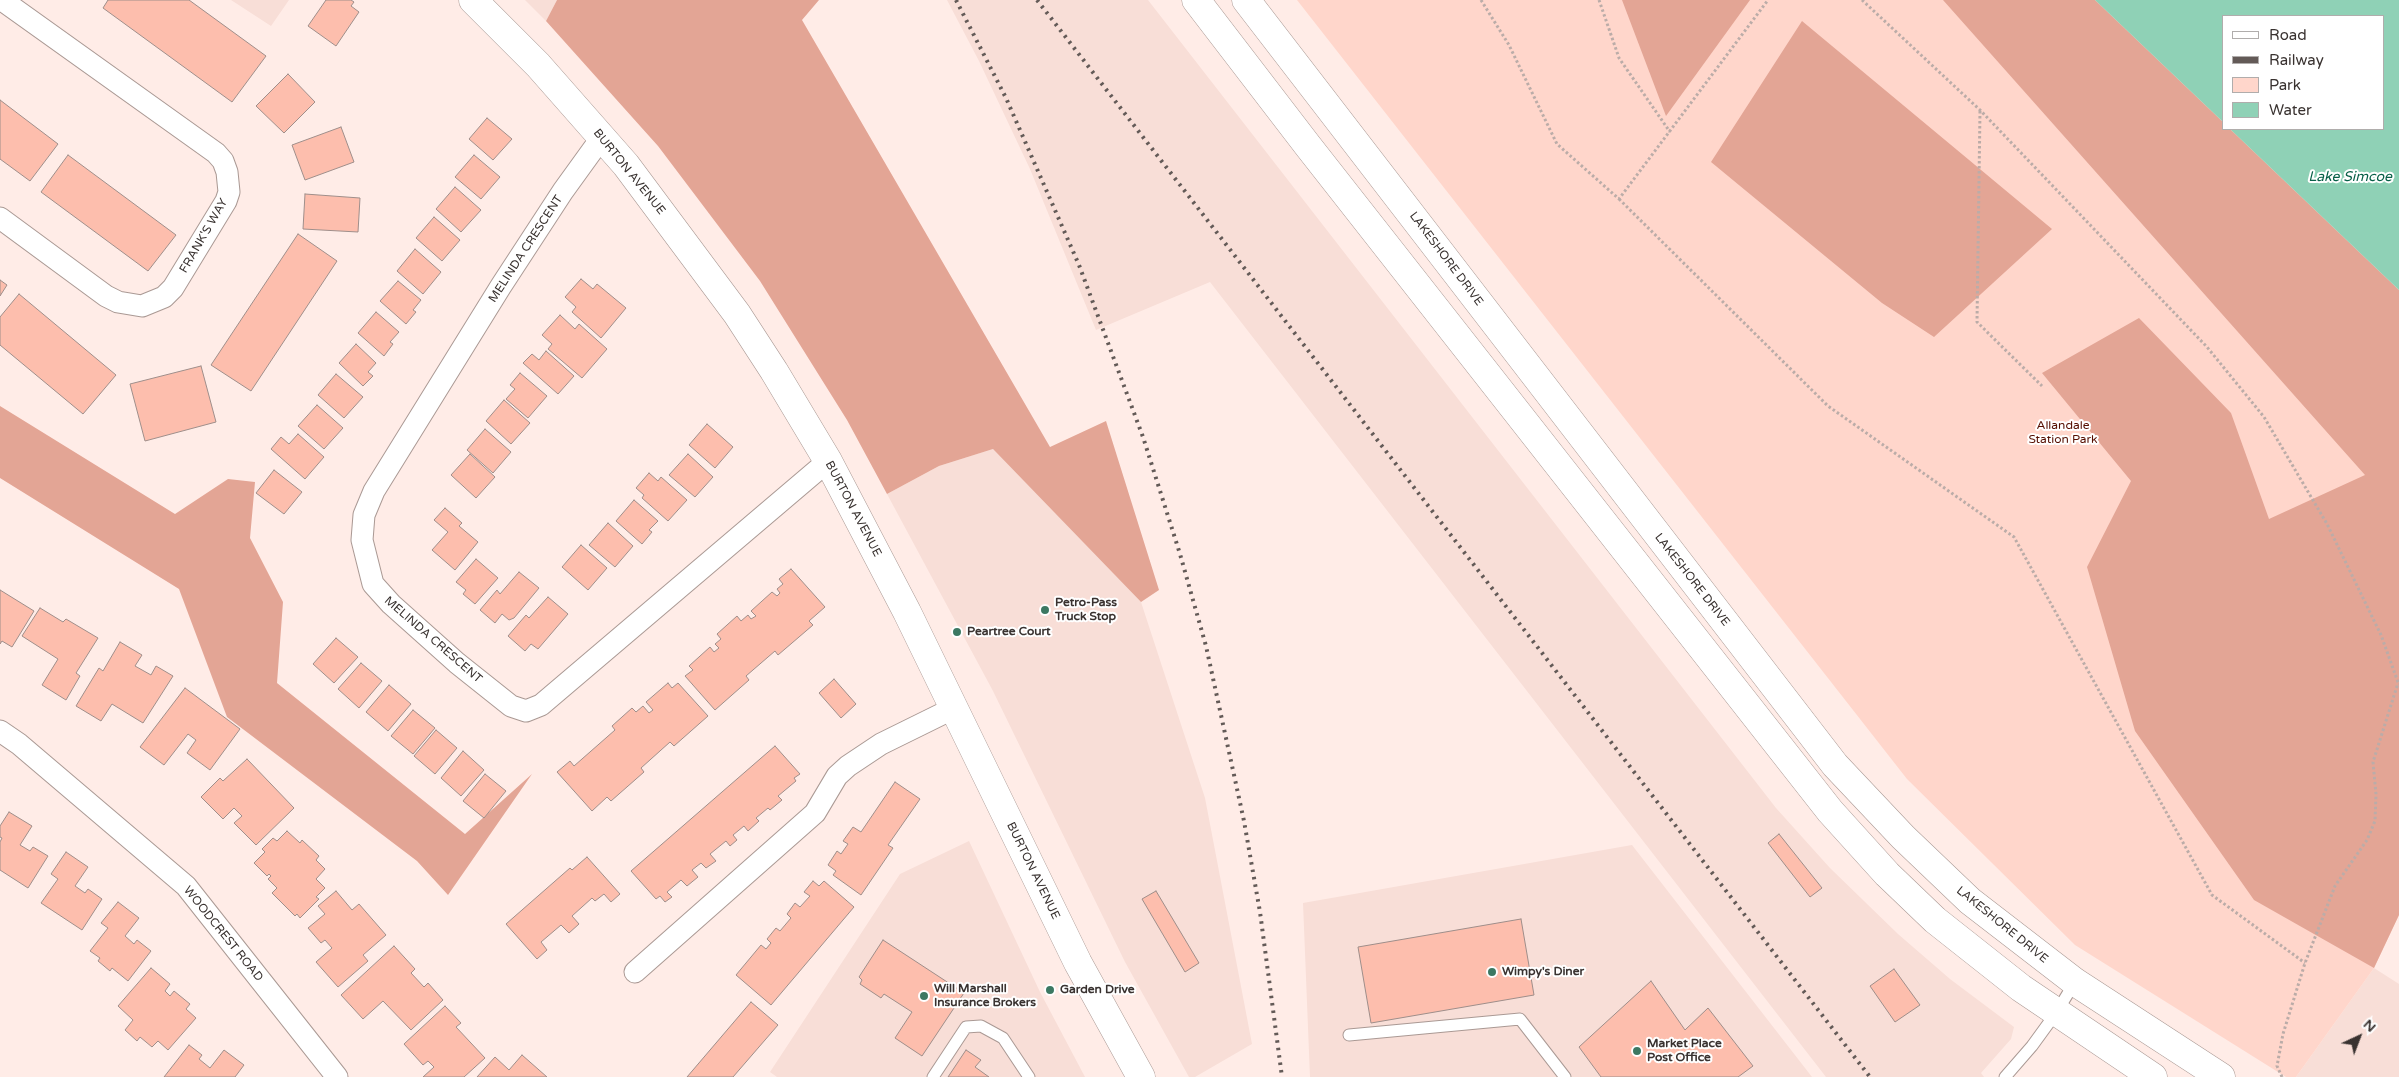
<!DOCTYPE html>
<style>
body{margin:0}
#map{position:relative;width:2399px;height:1077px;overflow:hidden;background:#ffece7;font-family:"Varela Round",sans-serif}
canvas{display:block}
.legend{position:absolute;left:2222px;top:15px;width:162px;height:115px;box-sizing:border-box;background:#fff;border:1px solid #b0adac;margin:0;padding:6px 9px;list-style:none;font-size:15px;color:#393230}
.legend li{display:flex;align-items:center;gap:10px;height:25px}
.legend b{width:25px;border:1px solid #b0adac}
.north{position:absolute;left:2334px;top:1012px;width:50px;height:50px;-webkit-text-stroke:4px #fff;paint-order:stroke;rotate:43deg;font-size:14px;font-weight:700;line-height:20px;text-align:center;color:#393230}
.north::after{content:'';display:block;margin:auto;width:18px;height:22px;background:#393230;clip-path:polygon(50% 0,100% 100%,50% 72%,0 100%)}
</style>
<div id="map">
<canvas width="2399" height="1077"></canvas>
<ul class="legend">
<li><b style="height:6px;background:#fff"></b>Road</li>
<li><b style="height:6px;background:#635a57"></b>Railway</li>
<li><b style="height:14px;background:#ffd6cb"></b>Park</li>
<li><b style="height:14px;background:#8fd1b6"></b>Water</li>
</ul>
<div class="north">N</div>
</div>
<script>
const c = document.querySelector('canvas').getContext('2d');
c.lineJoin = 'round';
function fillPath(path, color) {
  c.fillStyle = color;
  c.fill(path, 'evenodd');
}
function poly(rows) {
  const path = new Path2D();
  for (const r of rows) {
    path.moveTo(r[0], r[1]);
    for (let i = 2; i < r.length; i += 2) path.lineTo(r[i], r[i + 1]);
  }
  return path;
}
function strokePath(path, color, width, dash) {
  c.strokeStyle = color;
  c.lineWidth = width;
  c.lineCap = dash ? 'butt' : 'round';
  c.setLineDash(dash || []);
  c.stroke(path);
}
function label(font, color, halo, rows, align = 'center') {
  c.font = font + ' "Varela Round",sans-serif';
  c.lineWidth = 4;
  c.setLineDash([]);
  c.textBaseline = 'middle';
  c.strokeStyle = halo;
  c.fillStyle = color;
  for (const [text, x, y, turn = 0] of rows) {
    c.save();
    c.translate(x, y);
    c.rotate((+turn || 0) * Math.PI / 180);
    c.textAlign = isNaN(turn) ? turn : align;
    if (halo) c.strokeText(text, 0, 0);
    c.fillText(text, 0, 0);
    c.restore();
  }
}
const built = poly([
 [231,0,289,0,271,26],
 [525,0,557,0,546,21],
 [947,0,1148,0,1776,808,1830,868,1898,934,1950,979,2014,1027,2011,1039,1981,1073,1984,1077,1826,1077,1210,282,1096,330,1030,169,979,61],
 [993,449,1141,602,1205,798,1252,1044,1195,1077,1189,1077,1125,962,993,691,887,494,939,466],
 [969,841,1040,992,1085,1077,777,1077,770,1072,900,874],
 [1632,845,1812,1077,1310,1077,1303,903],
 [2374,968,2399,984,2399,1077,2296,1077]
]);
const green = poly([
 [1297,0,2095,0,2223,122,2223,129,2230,129,2399,290,2399,915,2374,968,2296,1077,2286,1077,2075,945,1907,779]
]);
const forest = poly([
 [557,0,819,0,802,20,1050,447,1106,421,1159,590,1141,602,993,449,939,466,887,494,847,420,760,281,658,146,546,21],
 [1622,0,1750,0,1666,116],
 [1943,0,2095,0,2223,122,2223,129,2230,129,2399,290,2399,915,2374,968,2254,900,2135,731,2087,567,2131,481,2042,373,2139,318,2231,413,2269,519,2365,475],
 [1802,21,2052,229,1934,337,1882,303,1711,162],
 [0,406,175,514,228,479,255,482,250,538,283,602,277,683,465,834,532,774,448,895,417,861,227,717,179,589,0,478]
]);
const water = poly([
 [2095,0,2399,0,2399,290,2230,129,2383,129,2383,16,2223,16,2223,122]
]);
const building = poly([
 [108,0,189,0,266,56,232,102,103,8,108,0],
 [326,0,351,0,354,2,351,6,359,12,336,46,308,26,326,0],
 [288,74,315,102,284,133,256,106,288,74],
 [0,100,58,144,30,181,0,159,0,100],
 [487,118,512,139,493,160,469,139,487,118],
 [341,127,354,162,305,180,292,145,341,127],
 [68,155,176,235,148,271,41,192,68,155],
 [474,155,500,177,481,199,455,177,474,155],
 [455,187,481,210,461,232,436,209,455,187],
 [305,194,360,198,358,232,303,229,305,194],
 [434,217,460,240,442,261,416,238,434,217],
 [298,234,337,261,251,391,211,365,298,234],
 [415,249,441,272,423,294,397,271,415,249],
 [581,279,593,289,597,284,626,308,601,338,572,312,576,307,565,297,581,279],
 [0,280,7,285,0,296,0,280],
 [398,281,421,300,413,310,416,312,406,324,380,301,398,281],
 [19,294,116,375,83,414,0,345,0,317,19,294],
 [376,312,399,332,390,342,393,344,384,356,358,333,376,312],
 [560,315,575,329,579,324,607,349,582,378,548,349,552,344,542,335,560,315],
 [356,344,376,363,368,372,373,376,363,386,339,363,356,344],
 [546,351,574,376,558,394,523,363,532,354,539,360,546,351],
 [201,366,216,422,145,441,130,384,201,366],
 [520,373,547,396,528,418,506,399,515,389,510,385,520,373],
 [336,374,363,397,344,418,318,395,336,374],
 [504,400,530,423,511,444,486,421,504,400],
 [317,405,343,428,324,449,298,426,317,405],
 [707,424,733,447,715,468,689,445,707,424],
 [485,429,511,452,493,473,467,450,485,429],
 [298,434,324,457,305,479,271,449,281,437,289,444,298,434],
 [470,454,495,477,476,498,451,475,470,454],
 [688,454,713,477,695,497,669,475,688,454],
 [274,470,302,492,284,514,256,493,274,470],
 [649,473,658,481,661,477,687,500,668,521,642,498,644,495,636,488,649,473],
 [634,500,658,521,649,530,652,532,642,544,616,521,634,500],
 [445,508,462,523,459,526,478,542,455,570,432,550,448,532,434,520,445,508],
 [608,523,633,546,615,567,589,545,608,523],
 [581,545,607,568,588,590,562,567,581,545],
 [476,559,498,578,475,604,463,594,466,590,456,582,476,559],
 [791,569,825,607,809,621,813,625,778,655,775,651,746,676,749,680,715,710,685,676,693,670,689,666,710,647,714,652,719,648,715,644,721,639,717,634,737,616,741,621,748,615,751,619,756,616,751,611,772,592,777,596,780,593,777,589,783,584,779,579,791,569],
 [519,572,539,588,514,618,509,620,502,614,495,623,480,610,497,590,500,594,519,572],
 [0,590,34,611,12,647,2,641,0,644,0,590],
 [548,597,568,614,538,649,531,644,525,651,508,636,526,615,529,618,548,597],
 [40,608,63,622,66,619,98,638,76,673,80,676,66,700,42,685,58,659,22,636,40,608],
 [336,638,358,657,334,683,313,664,336,638],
 [120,642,142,655,135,666,151,675,156,666,173,676,143,723,112,704,101,721,76,706,99,668,103,671,120,642],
 [361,663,382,681,359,708,338,689,361,663],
 [834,679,856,704,841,718,819,693,834,679],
 [668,683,672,688,678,683,708,716,674,746,670,742,641,768,644,772,611,801,607,797,592,811,557,772,570,761,574,766,615,730,612,726,632,708,636,712,643,706,649,713,653,710,646,702,668,683],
 [389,685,411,704,388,731,366,712,389,685],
 [185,688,240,729,210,770,187,753,196,740,188,734,164,765,140,747,185,688],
 [413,710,435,728,413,754,391,736,413,710],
 [436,730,457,748,435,774,414,756,436,730],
 [775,746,800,774,794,778,796,781,778,796,782,800,770,810,768,808,756,818,759,821,748,831,744,826,733,835,737,840,730,846,726,841,710,854,716,861,706,868,701,863,692,870,698,877,687,886,681,880,667,892,672,897,665,902,660,896,656,899,631,871,775,746],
 [463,751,484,770,461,796,441,778,463,751],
 [247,759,294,808,256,845,234,823,242,816,234,808,223,819,201,797,220,778,223,781,247,759],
 [485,774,506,791,484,818,463,801,485,774],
 [895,782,920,799,888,845,893,848,861,895,833,875,836,871,828,865,837,851,841,854,848,844,843,841,853,827,861,832,895,782],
 [9,812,32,826,20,845,30,851,33,847,48,856,28,888,0,870,0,842,2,838,0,837,0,826,9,812],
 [287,831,300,843,302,840,319,856,316,860,325,869,316,879,325,888,316,897,319,899,300,918,297,914,295,916,272,893,277,888,268,879,271,876,269,874,267,876,254,863,265,852,262,849,273,838,277,841,287,831],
 [1779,834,1822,888,1810,897,1768,843,1779,834],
 [66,852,88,867,75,886,85,893,88,889,102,899,82,930,41,903,58,879,51,874,66,852],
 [587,857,620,894,611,902,604,894,595,901,592,898,572,916,579,924,569,933,561,925,541,942,547,950,537,959,506,924,570,868,572,870,587,857],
 [813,881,819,886,824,881,854,907,771,1005,736,975,761,945,766,949,771,943,767,939,776,928,780,931,791,918,787,914,795,903,800,907,810,896,804,892,813,881],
 [336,891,352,910,359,904,386,935,363,955,368,961,338,987,316,962,332,948,325,940,321,943,308,928,325,914,318,906,336,891],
 [1156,891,1199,963,1185,972,1142,899,1156,891],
 [118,902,139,918,125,936,134,944,137,940,151,951,128,981,112,968,110,971,98,961,100,958,90,951,108,928,101,923,118,902],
 [1521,919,1534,995,1371,1023,1358,947,1521,919],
 [883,940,964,993,922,1056,895,1038,912,1012,884,994,881,998,860,984,862,980,859,977,883,940],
 [394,946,415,969,411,973,424,987,428,983,443,1000,411,1030,383,1001,363,1019,341,995,394,946],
 [151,968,170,984,165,991,170,996,174,991,190,1004,186,1009,196,1018,168,1050,158,1041,152,1047,140,1037,137,1041,125,1030,133,1020,118,1006,151,968],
 [1894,969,1920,1005,1895,1022,1870,986,1894,969],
 [1651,981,1685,1030,1708,1008,1753,1066,1738,1077,1601,1077,1579,1047,1651,981],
 [751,1002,778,1025,733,1077,687,1077,751,1002],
 [445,1006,461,1023,456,1027,485,1058,464,1077,423,1077,434,1067,428,1061,423,1065,404,1044,445,1006],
 [189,1045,202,1055,199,1059,210,1068,224,1050,244,1065,235,1077,164,1077,189,1045],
 [966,1050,981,1060,975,1067,989,1077,948,1077,966,1050],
 [522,1055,547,1077,477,1077,495,1057,509,1070,522,1055]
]);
const path = poly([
 [1481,0,1509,45,1557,144,1619,199,1768,0],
 [1599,0,1619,58,1670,132],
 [1862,0,1980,110,2207,347,2264,417,2327,524,2381,635,2399,685],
 [1980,111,1977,322,2042,386],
 [1619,199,1828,406,2014,537,2212,895,2305,963],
 [2282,1077,2277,1066,2283,1034,2305,963,2335,886,2367,840,2375,821,2376,794,2373,762,2398,683]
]);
const service = poly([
 [1349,1035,1520,1019,1565,1077],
 [933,1077,966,1027,981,1026,1003,1038,1029,1077],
 [2005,1077,2032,1046,2056,1013,2075,982]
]);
const minor = poly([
 [602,137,563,191,501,286,374,491,364,515,362,540,373,584,391,604,457,663,511,706,526,711,541,705,828,461],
 [0,218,106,296,118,302,142,306,164,297,173,288,226,201,229,192,227,172,223,161,216,153,2,0],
 [0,731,19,744,186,886,337,1077],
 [635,972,815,813,837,776,848,766,881,744,954,708]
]);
const secondary = poly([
 [473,0,538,65,626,165,737,314,774,371,828,461,907,612,1078,963,1141,1077],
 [1196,0,1308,146,1830,811,1887,874,1935,920,2021,988,2153,1077],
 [1246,0,1835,765,1903,837,1970,901,2075,982,2221,1077]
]);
const rail = poly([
 [956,0,1006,98,1079,265,1143,437,1180,554,1206,646,1244,821,1260,912,1282,1077],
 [1037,0,1870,1077]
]);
const markers = [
 [1045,610,5,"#3c7862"],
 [957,632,5,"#3c7862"],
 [1492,972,5,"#3c7862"],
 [1050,990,5,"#3c7862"],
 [924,996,5,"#3c7862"],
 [1637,1051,5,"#3c7862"]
];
const streetNames = [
 ["BURTON AVENUE",629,172,51],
 ["FRANK'S WAY",204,236,-60],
 ["MELINDA CRESCENT",526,249,-57],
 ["LAKESHORE DRIVE",1446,259,53],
 ["BURTON AVENUE",853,509,62],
 ["LAKESHORE DRIVE",1692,580,52],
 ["MELINDA CRESCENT",433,640,41],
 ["BURTON AVENUE",1033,871,64],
 ["LAKESHORE DRIVE",2002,925,39],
 ["WOODCREST ROAD",223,934,51]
];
const parkNames = [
 ["Allandale",2063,426],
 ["Station Park",2063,440]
];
const poiNames = [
 ["Petro-Pass",1055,603],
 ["Truck Stop",1055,617],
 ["Peartree Court",967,632],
 ["Wimpy's Diner",1502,972],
 ["Will Marshall",934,989],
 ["Insurance Brokers",934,1003],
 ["Garden Drive",1060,990],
 ["Market Place",1647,1044],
 ["Post Office",1647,1058]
];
const waterNames = [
 ["Lake Simcoe",2350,177]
];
fillPath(built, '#f8ded7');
fillPath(green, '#ffd6cb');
fillPath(forest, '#e3a595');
fillPath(water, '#8fd1b6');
fillPath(building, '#fdbead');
strokePath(building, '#9f8e8a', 1);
strokePath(service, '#aa9994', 13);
strokePath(minor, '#aa9994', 23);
strokePath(secondary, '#aa9994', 29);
strokePath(path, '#bbaca8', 3, [2.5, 2.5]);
strokePath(service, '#fff', 11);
strokePath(minor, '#fff', 21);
strokePath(secondary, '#fff', 28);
strokePath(rail, '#635a57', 4, [2.5, 5]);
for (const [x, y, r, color] of markers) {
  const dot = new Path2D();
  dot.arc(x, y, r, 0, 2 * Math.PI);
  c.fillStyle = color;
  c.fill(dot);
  strokePath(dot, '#fff', 2);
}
label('12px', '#393230', '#fff', streetNames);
label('12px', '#560e00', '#fff', parkNames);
label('bold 12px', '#393230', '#fff', poiNames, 'left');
label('italic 14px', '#075f47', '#fff', waterNames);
</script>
